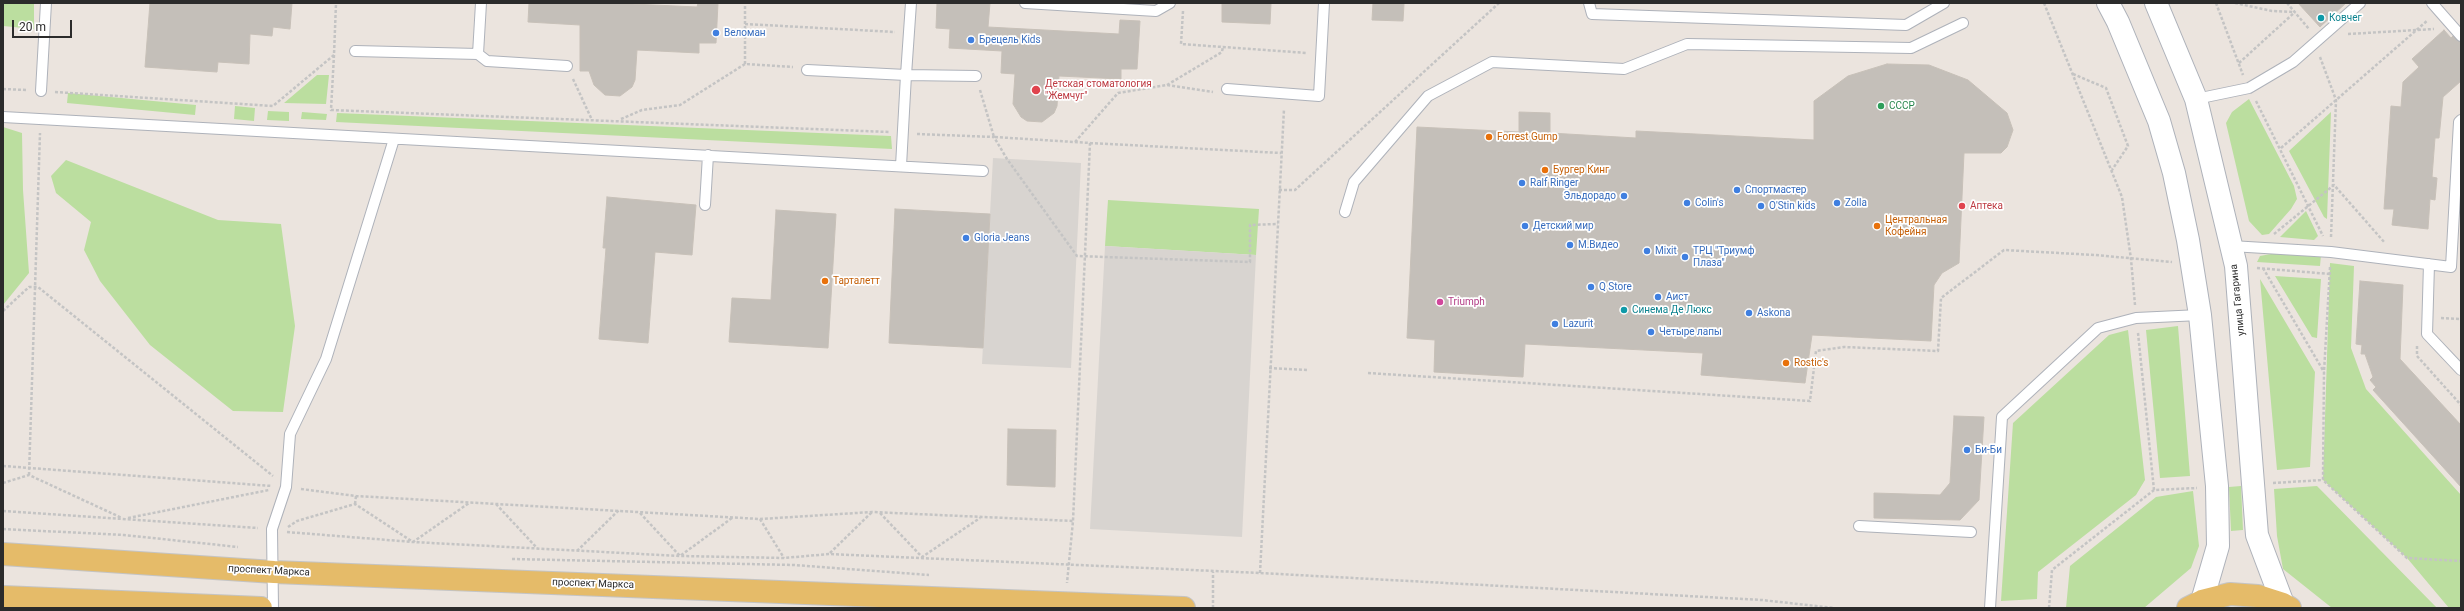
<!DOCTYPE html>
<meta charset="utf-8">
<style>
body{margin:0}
#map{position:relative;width:2464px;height:611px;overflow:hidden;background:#ebe4de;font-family:Roboto,sans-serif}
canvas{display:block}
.frame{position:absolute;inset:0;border:4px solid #2b2b2b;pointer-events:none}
.scale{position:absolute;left:12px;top:20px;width:60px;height:18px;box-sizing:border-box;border:2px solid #2b2b2b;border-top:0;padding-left:5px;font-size:12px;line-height:14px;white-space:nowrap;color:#2b2b2b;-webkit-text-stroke:3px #fff;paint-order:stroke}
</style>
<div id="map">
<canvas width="2464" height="611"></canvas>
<div class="frame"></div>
<div class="scale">20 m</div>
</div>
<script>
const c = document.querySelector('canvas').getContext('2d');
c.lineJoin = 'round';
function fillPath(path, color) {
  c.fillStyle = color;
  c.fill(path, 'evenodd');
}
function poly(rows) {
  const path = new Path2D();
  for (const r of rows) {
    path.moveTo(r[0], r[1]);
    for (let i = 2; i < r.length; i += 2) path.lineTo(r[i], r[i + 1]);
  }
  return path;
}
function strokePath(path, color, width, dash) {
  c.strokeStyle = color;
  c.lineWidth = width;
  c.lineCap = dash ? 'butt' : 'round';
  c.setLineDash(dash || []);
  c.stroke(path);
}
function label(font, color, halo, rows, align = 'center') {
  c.font = font + ' Roboto,sans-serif';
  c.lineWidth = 3.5;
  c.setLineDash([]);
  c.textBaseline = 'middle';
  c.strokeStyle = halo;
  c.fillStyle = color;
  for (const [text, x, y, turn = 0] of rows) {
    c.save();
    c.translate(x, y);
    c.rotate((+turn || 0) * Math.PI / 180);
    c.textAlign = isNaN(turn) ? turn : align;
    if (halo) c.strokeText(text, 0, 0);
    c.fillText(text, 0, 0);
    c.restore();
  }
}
const green = poly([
 [3,3,34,3,34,29,3,26],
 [317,75,329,75,326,104,284,103],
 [68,93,196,105,195,115,67,103],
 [2249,99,2294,186,2297,199,2291,209,2269,234,2262,235,2249,221,2226,123,2232,112],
 [235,106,255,108,254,121,234,119],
 [268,111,289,112,289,121,267,120],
 [302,112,327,114,326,120,301,119],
 [2331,112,2327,219,2324,217,2289,151],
 [337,113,891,136,892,149,336,122],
 [3,127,22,133,23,190,29,273,3,305],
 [66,160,218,220,281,224,295,326,283,412,233,411,150,345,100,281,84,250,91,222,56,193,51,176],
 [1108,200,1259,209,1256,255,1105,246],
 [2306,211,2318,236,2314,240,2280,237],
 [2276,253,2321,255,2320,266,2257,262,2260,256],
 [2330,263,2354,266,2351,348,2366,389,2461,495,2461,608,2449,608,2407,558,2323,480],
 [2275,276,2321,279,2317,338,2312,337],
 [2260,279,2315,372,2310,467,2277,470],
 [2178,326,2190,476,2160,478,2146,330],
 [2128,330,2145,480,2136,495,2038,572,2037,599,2001,601,2013,423,2109,335],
 [2241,486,2243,530,2231,531,2229,487],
 [2317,486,2437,608,2332,608,2283,569,2277,536,2274,489],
 [2193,491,2199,546,2191,568,2144,608,2066,608,2070,566,2156,497]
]);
const plaza = poly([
 [993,158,1081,163,1071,368,982,364],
 [1105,246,1256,255,1242,537,1090,529]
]);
const building = poly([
 [150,3,292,3,290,29,273,27,272,36,250,34,249,64,218,62,217,72,145,67,150,3],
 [529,3,611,3,697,7,698,3,718,3,716,43,699,43,699,53,637,50,635,80,632,87,620,96,605,95,594,85,589,71,580,71,580,25,528,22,529,3],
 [937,3,990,3,988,27,1119,34,1120,20,1140,21,1137,69,1121,69,1121,79,1059,76,1057,106,1054,113,1042,122,1027,121,1021,117,1013,104,1015,74,1001,73,1002,51,949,48,950,29,936,28,937,3],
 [1222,3,1271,3,1270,24,1222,22,1222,3],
 [1373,3,1404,4,1403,21,1372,20,1373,3],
 [2298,3,2346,3,2320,27,2298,3],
 [2444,30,2451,38,2453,36,2461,42,2461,81,2443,97,2439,138,2435,138,2432,177,2437,178,2435,200,2430,199,2428,229,2392,225,2394,209,2384,209,2391,106,2401,107,2403,82,2419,67,2412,59,2444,30],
 [1887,64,1929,65,1968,80,2007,113,2013,130,2007,147,2001,153,1964,153,1959,263,1942,273,1934,285,1931,341,1812,335,1805,383,1701,375,1703,353,1525,344,1523,377,1434,372,1435,340,1407,338,1417,127,1519,132,1519,112,1550,113,1550,133,1636,138,1636,131,1814,140,1814,101,1848,76,1887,64],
 [607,197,696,205,692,255,655,252,648,343,599,339,606,248,603,248,607,197],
 [895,209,990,214,983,348,889,343,895,209],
 [776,210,836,214,828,348,729,342,732,298,771,300,776,210],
 [2360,281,2403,285,2400,359,2461,425,2461,487,2373,390,2376,387,2370,380,2373,377,2365,354,2361,354,2362,345,2356,344,2360,281],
 [1954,416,1984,417,1979,500,1960,520,1874,518,1874,493,1940,495,1950,483,1954,416],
 [1008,429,1056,430,1055,487,1007,485,1008,429]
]);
const path = poly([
 [2044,3,2122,197,2131,259,2135,305],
 [2216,3,2243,75],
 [2235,3,2272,11,2294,12],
 [2287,3,2309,29],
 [1183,11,1181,44,1307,53],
 [745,24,895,32],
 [2348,34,2434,29],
 [334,55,331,110,889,132],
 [2320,57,2336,100,2331,237],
 [2239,63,2295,12],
 [745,64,745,3],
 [2073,74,2106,88,2128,146,2112,170],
 [573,79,592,120],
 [1167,85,1222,52,1223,46],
 [3,89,26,90],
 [980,90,994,137,1090,143,1073,521,1067,583],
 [55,92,273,106,334,55,336,3],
 [2256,101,2323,236],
 [621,119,642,110,680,105,745,64,793,67],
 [917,134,994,137,1007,159,1077,256,1250,262,1250,225,1278,224],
 [1075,142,1118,93,1167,85,1213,92],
 [1090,143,1281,153],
 [2281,148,2428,20],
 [1279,190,1295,190,1499,3],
 [2274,234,2334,185,2385,243],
 [2330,267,2324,372,2323,480,2407,558,2461,561],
 [2257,268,2330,274],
 [2263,268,2324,372],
 [3,311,29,287,38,287,273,476],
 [2441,318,2461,319],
 [2138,333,2154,490],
 [2417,346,2417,356,2461,405],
 [1269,368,1308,370],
 [1368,373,1810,401,1816,351,1844,347,1938,351,1941,298,2004,250,2095,255,2172,262],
 [3,466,272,486],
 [29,475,40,133],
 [3,483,29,475,122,518],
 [2273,483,2323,480],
 [301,489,356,496,760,519,872,512,1073,521],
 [355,504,356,496],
 [496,504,537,548],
 [3,511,258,528],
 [640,513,680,556,732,518],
 [880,513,922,557,980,518],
 [128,518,269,490],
 [760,519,784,558],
 [288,527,297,521,355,504,413,542,469,503],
 [3,529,124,535,238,547],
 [287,532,413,542,680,556,784,558,829,554,1260,573,1762,600,1834,608],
 [577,551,619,510],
 [830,553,872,512],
 [512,559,794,565,929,575],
 [1260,573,1284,109],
 [1213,608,1213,572],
 [2049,608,2052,570,2154,490,2197,488]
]);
const service = poly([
 [481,3,478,54,487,61,567,66],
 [911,3,906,75,976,76],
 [1025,3,1156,11,1170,3],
 [1589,3,1592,14,1906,25,1944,3],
 [2432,3,2461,36],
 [355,51,478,54],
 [807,70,906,75,901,166],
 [1227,89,1319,96,1324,3],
 [41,91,46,3],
 [2196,99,2249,88,2293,62,2360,3],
 [3,117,983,171],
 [705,205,708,155],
 [1345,212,1354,182,1428,96,1492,62,1624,69,1687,44,1911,48,1963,23],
 [2231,246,2331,252,2451,267,2459,122,2461,120],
 [2429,264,2427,334,2461,370],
 [1859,526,1971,532],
 [273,608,272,529,286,487,290,434,326,359,394,139],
 [1990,608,2002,417,2098,328,2136,318,2200,315]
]);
const secondary = poly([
 [2108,3,2118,22,2159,121,2174,173,2188,240,2200,315,2217,486,2218,546,2202,601],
 [2156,3,2196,99,2236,266,2257,535,2283,604]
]);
const primary = poly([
 [3,554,274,572,1184,608],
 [3,597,261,608],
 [2188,608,2202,601,2230,594,2258,596,2283,604,2290,608]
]);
const markers = [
 [2321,18,4,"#0f9aa8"],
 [716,33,4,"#3f7fe0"],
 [971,40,4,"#3f7fe0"],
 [1036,90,5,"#e0444e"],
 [1881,106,4,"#2e9e5b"],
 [1489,137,4,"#e8710a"],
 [1545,170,4,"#e8710a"],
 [1522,183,4,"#3f7fe0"],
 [1737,190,4,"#3f7fe0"],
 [1624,196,4,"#3f7fe0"],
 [1687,203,4,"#3f7fe0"],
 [1837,203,4,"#3f7fe0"],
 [1761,206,4,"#3f7fe0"],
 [1962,206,4,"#e0444e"],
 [1525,226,4,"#3f7fe0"],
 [1877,226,4,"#e8710a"],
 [966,238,4,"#3f7fe0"],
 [1570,245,4,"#3f7fe0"],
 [1647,251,4,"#3f7fe0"],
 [1685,257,4,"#3f7fe0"],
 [825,281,4,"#e8710a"],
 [1591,287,4,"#3f7fe0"],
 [1658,297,4,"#3f7fe0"],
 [1440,302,4,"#d1479c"],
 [1624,310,4,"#0f9aa8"],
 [1749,313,4,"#3f7fe0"],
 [1555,324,4,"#3f7fe0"],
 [1651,332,4,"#3f7fe0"],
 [1786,363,4,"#e8710a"],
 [1967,450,4,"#3f7fe0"]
];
const cultureNames = [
 ["Ковчег",2329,18],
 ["Синема Де Люкс",1632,310]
];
const shopNames = [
 ["Веломан",724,33],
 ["Брецель Kids",979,40],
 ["Ralf Ringer",1530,183],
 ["Спортмастер",1745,190],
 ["Эльдорадо",1616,196,"right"],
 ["Colin's",1695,203],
 ["Zolla",1845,203],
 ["O'Stin kids",1769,206],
 ["Детский мир",1533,226],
 ["Gloria Jeans",974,238],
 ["М.Видео",1578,245],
 ["Mixit",1655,251],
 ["ТРЦ \"Триумф",1693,251],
 ["Плаза\"",1693,263],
 ["Q Store",1599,287],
 ["Аист",1666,297],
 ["Askona",1757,313],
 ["Lazurit",1563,324],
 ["Четыре лапы",1659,332],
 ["Би-Би",1975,450]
];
const healthNames = [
 ["Детская стоматология",1045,84],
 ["\"Жемчуг\"",1045,96],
 ["Аптека",1970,206]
];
const leisureNames = [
 ["СССР",1889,106]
];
const foodNames = [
 ["Forrest Gump",1497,137],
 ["Бургер Кинг",1553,170],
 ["Центральная",1885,220],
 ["Кофейня",1885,232],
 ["Тарталетт",833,281],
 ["Rostic's",1794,363]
];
const streetNames = [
 ["улица Гагарина",2238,300,-96],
 ["проспект Маркса",269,571,3],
 ["проспект Маркса",593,584,2]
];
const hotelNames = [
 ["Triumph",1448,302]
];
fillPath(green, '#bbde9f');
fillPath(plaza, '#d8d4d0');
fillPath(building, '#c4bfb9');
strokePath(building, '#c7c0b8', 1);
strokePath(service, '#aeb2ba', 12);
strokePath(secondary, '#aeb2ba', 24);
strokePath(primary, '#c4c4c4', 24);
strokePath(path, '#c4c4c4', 2.5, [3, 2]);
strokePath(service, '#fff', 10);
strokePath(secondary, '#fff', 22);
strokePath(primary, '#e5bb69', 22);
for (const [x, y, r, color] of markers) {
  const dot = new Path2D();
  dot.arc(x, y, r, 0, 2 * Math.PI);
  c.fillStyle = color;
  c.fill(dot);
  strokePath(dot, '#fff', 1.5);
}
label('10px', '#0d838f', '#fff', cultureNames, 'left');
label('10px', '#366cbe', '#fff', shopNames, 'left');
label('10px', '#be3a42', '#fff', healthNames, 'left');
label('10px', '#27864d', '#fff', leisureNames, 'left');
label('10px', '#c56008', '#fff', foodNames, 'left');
label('10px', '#2b2b2b', '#fff', streetNames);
label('10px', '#b23c85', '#fff', hotelNames, 'left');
</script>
